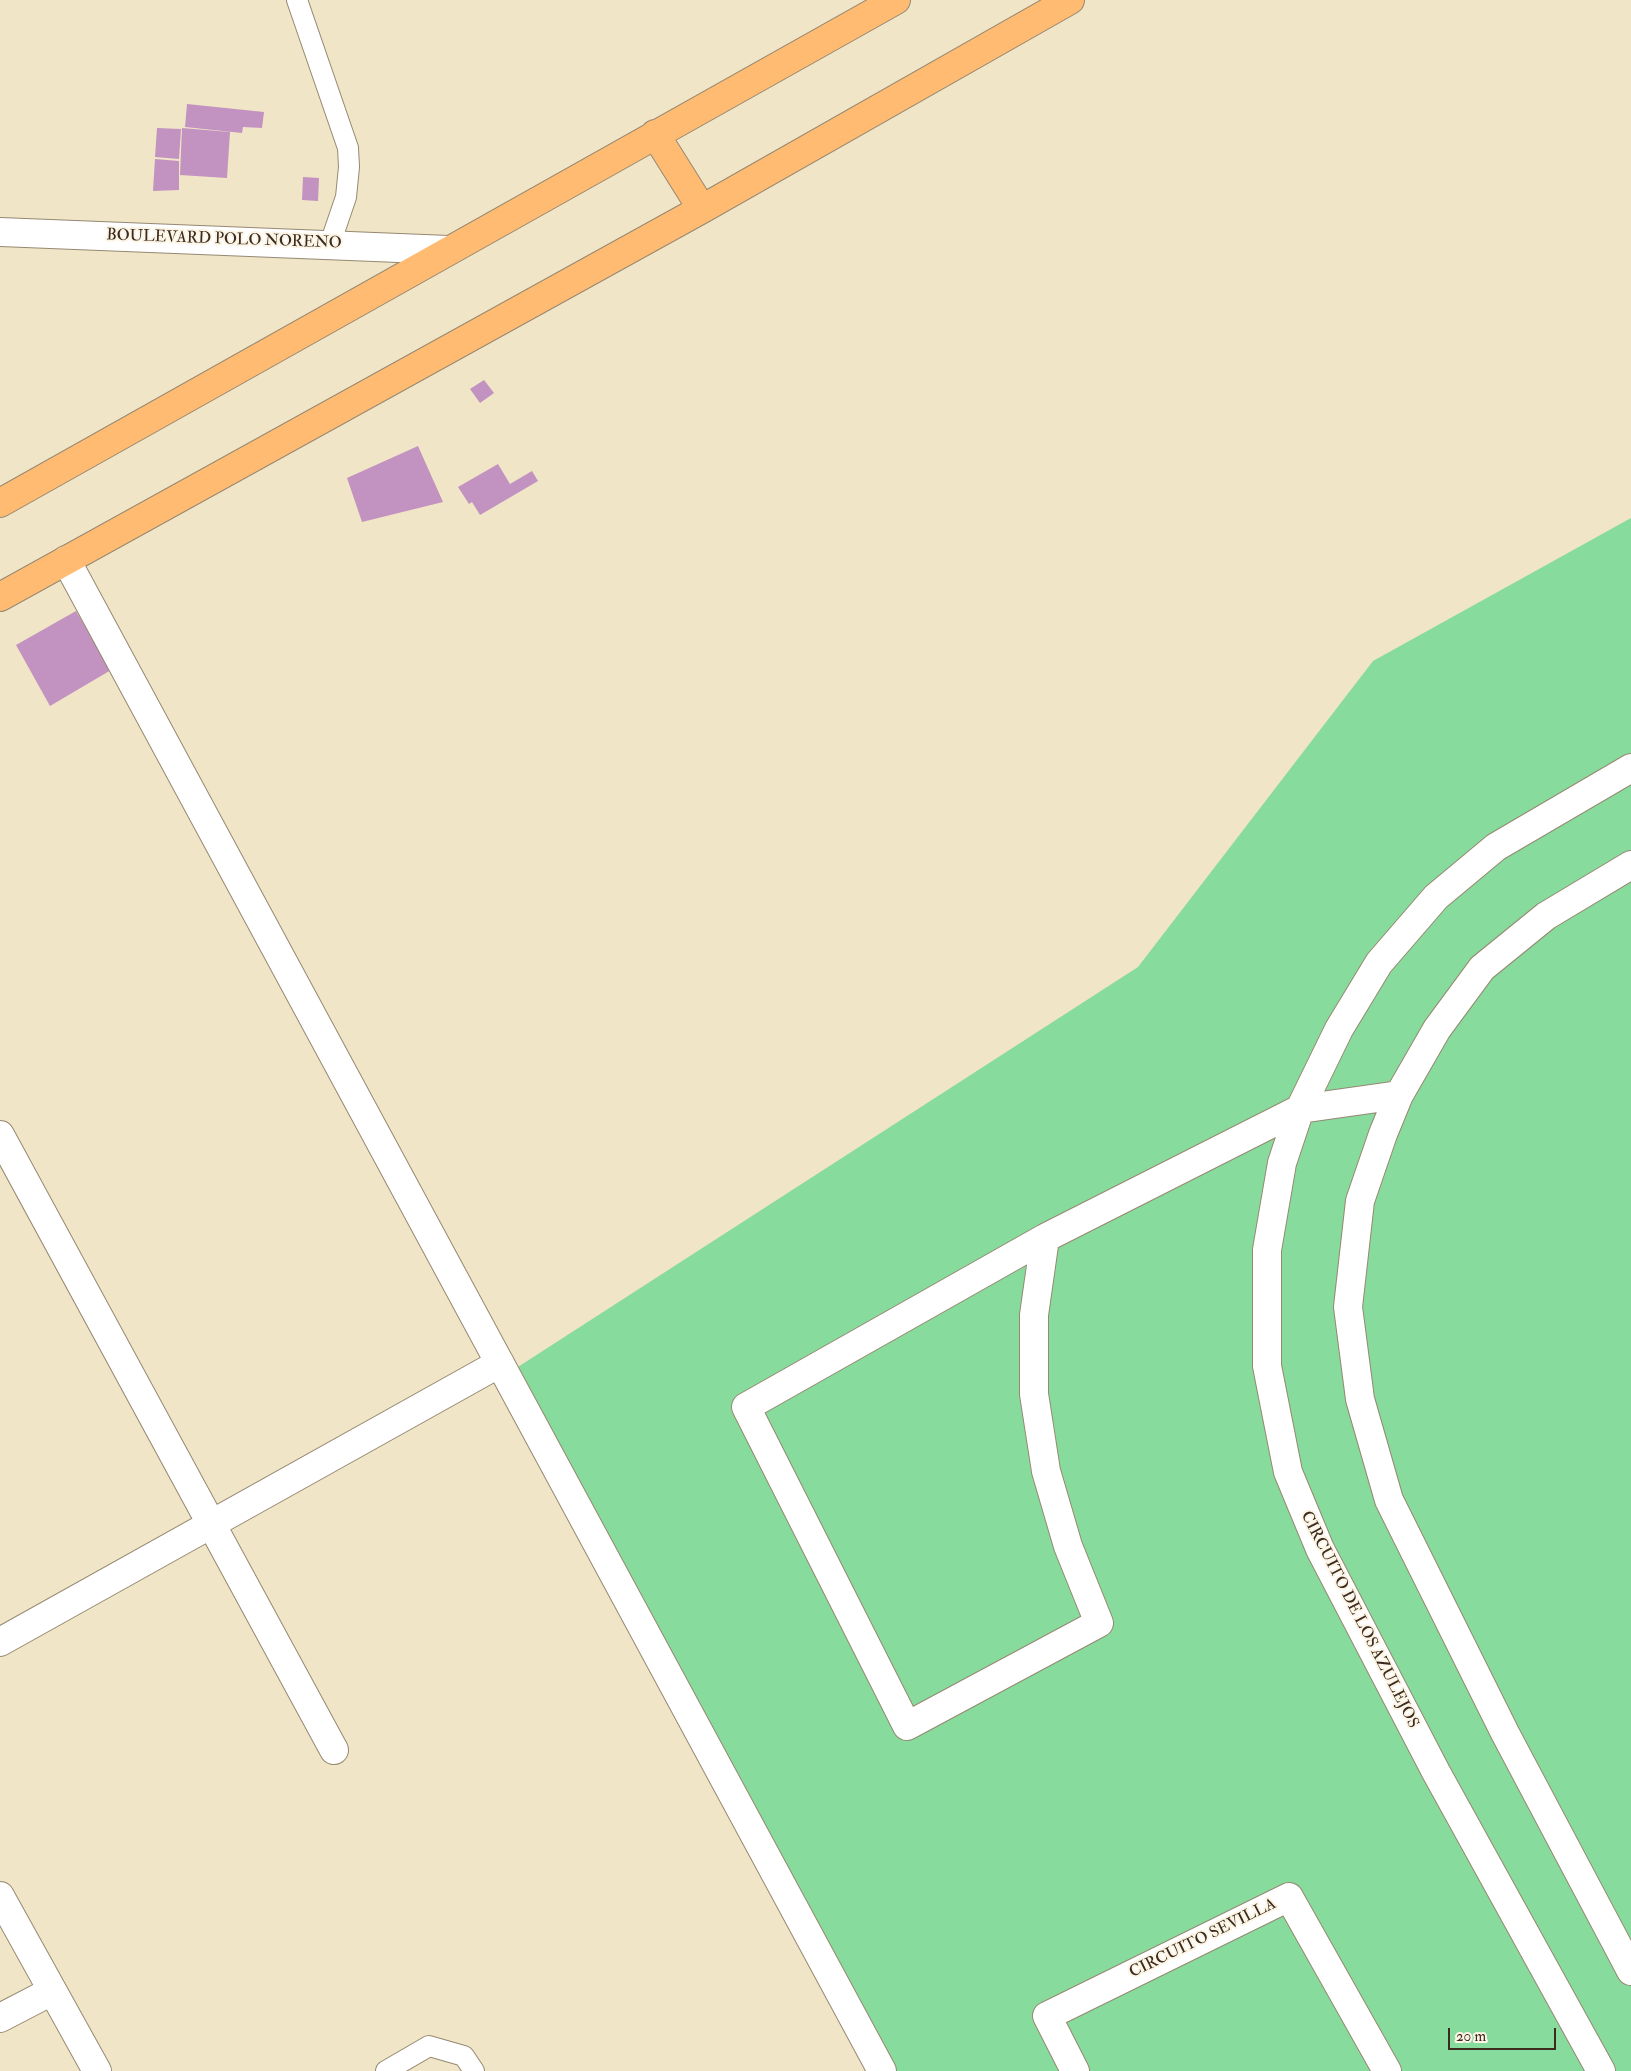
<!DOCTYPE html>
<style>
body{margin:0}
#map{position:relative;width:1631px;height:2071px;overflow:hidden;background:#f0e5c7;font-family:"IM FELL Double Pica",serif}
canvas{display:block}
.scale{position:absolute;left:1448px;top:2028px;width:108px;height:22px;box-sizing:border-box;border:2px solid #3b2a1e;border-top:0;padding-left:6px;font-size:15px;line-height:18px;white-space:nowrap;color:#3b2a1e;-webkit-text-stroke:4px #fcf5e5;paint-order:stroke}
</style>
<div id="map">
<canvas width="1631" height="2071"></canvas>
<div class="scale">20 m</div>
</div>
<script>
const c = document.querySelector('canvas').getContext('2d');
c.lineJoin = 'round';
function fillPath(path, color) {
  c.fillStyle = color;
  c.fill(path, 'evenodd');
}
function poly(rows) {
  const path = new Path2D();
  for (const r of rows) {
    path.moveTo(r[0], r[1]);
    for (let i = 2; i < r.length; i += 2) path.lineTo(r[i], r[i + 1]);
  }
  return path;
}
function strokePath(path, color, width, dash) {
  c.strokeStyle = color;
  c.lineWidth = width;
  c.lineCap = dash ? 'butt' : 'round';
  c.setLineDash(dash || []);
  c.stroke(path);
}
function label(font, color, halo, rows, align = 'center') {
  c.font = font + ' "IM FELL Double Pica",serif';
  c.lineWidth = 4;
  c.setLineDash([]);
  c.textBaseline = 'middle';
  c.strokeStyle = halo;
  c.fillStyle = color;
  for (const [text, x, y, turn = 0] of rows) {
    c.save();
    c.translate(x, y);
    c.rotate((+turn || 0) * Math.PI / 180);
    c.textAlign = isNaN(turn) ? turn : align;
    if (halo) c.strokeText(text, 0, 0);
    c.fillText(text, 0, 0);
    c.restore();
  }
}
const green = poly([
 [1631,518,1631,2071,883,2071,507,1374,1138,967,1373,661]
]);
const building = poly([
 [187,104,264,112,262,128,243,127,242,133,185,127],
 [157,128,181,129,179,159,155,157],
 [182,128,230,132,227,178,180,175],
 [155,159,179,161,179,190,153,191],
 [303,177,319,178,318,201,302,200],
 [484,380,494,393,480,403,470,389],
 [418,446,443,502,362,522,347,478],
 [498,464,510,484,532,471,538,481,480,515,472,502,469,504,458,487],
 [76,611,111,670,50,706,16,645]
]);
const lane = poly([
 [297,0,348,148,349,167,346,197,330,244],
 [386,2071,429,2046,464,2056,474,2071]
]);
const street = poly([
 [0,232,449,250],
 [66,560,882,2071],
 [1631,865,1546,916,1482,968,1437,1029,1399,1095,1383,1134,1360,1201,1348,1307,1360,1399,1389,1500,1505,1733,1631,1971],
 [0,1135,334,1750],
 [1045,1238,1034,1315,1034,1394,1046,1471,1068,1546,1099,1623,907,1726,746,1407,1045,1238,1300,1109,1399,1095],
 [0,1642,500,1363],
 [0,1896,97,2071],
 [0,2018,52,1991],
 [1075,2071,1047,2016,1289,1897,1387,2071],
 [1601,2071,1436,1772,1320,1549,1288,1472,1267,1366,1267,1250,1282,1163,1300,1109,1339,1029,1379,963,1436,897,1496,847,1631,768]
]);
const primary = poly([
 [655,134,702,209],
 [0,503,896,0],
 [0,597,702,209,1070,0]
]);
const streetNames = [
 ["BOULEVARD POLO NORENO",224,240,2],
 ["CIRCUITO DE LOS AZULEJOS",1359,1620,63],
 ["CIRCUITO SEVILLA",1203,1939,-26]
];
fillPath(green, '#87db9d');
fillPath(building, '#c292c0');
strokePath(lane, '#968872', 22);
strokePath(street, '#968872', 30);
strokePath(primary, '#968872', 30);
strokePath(lane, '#fff', 20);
strokePath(street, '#fff', 28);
strokePath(primary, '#febb71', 28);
label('16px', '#3b2a1e', '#fcf5e5', streetNames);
</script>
